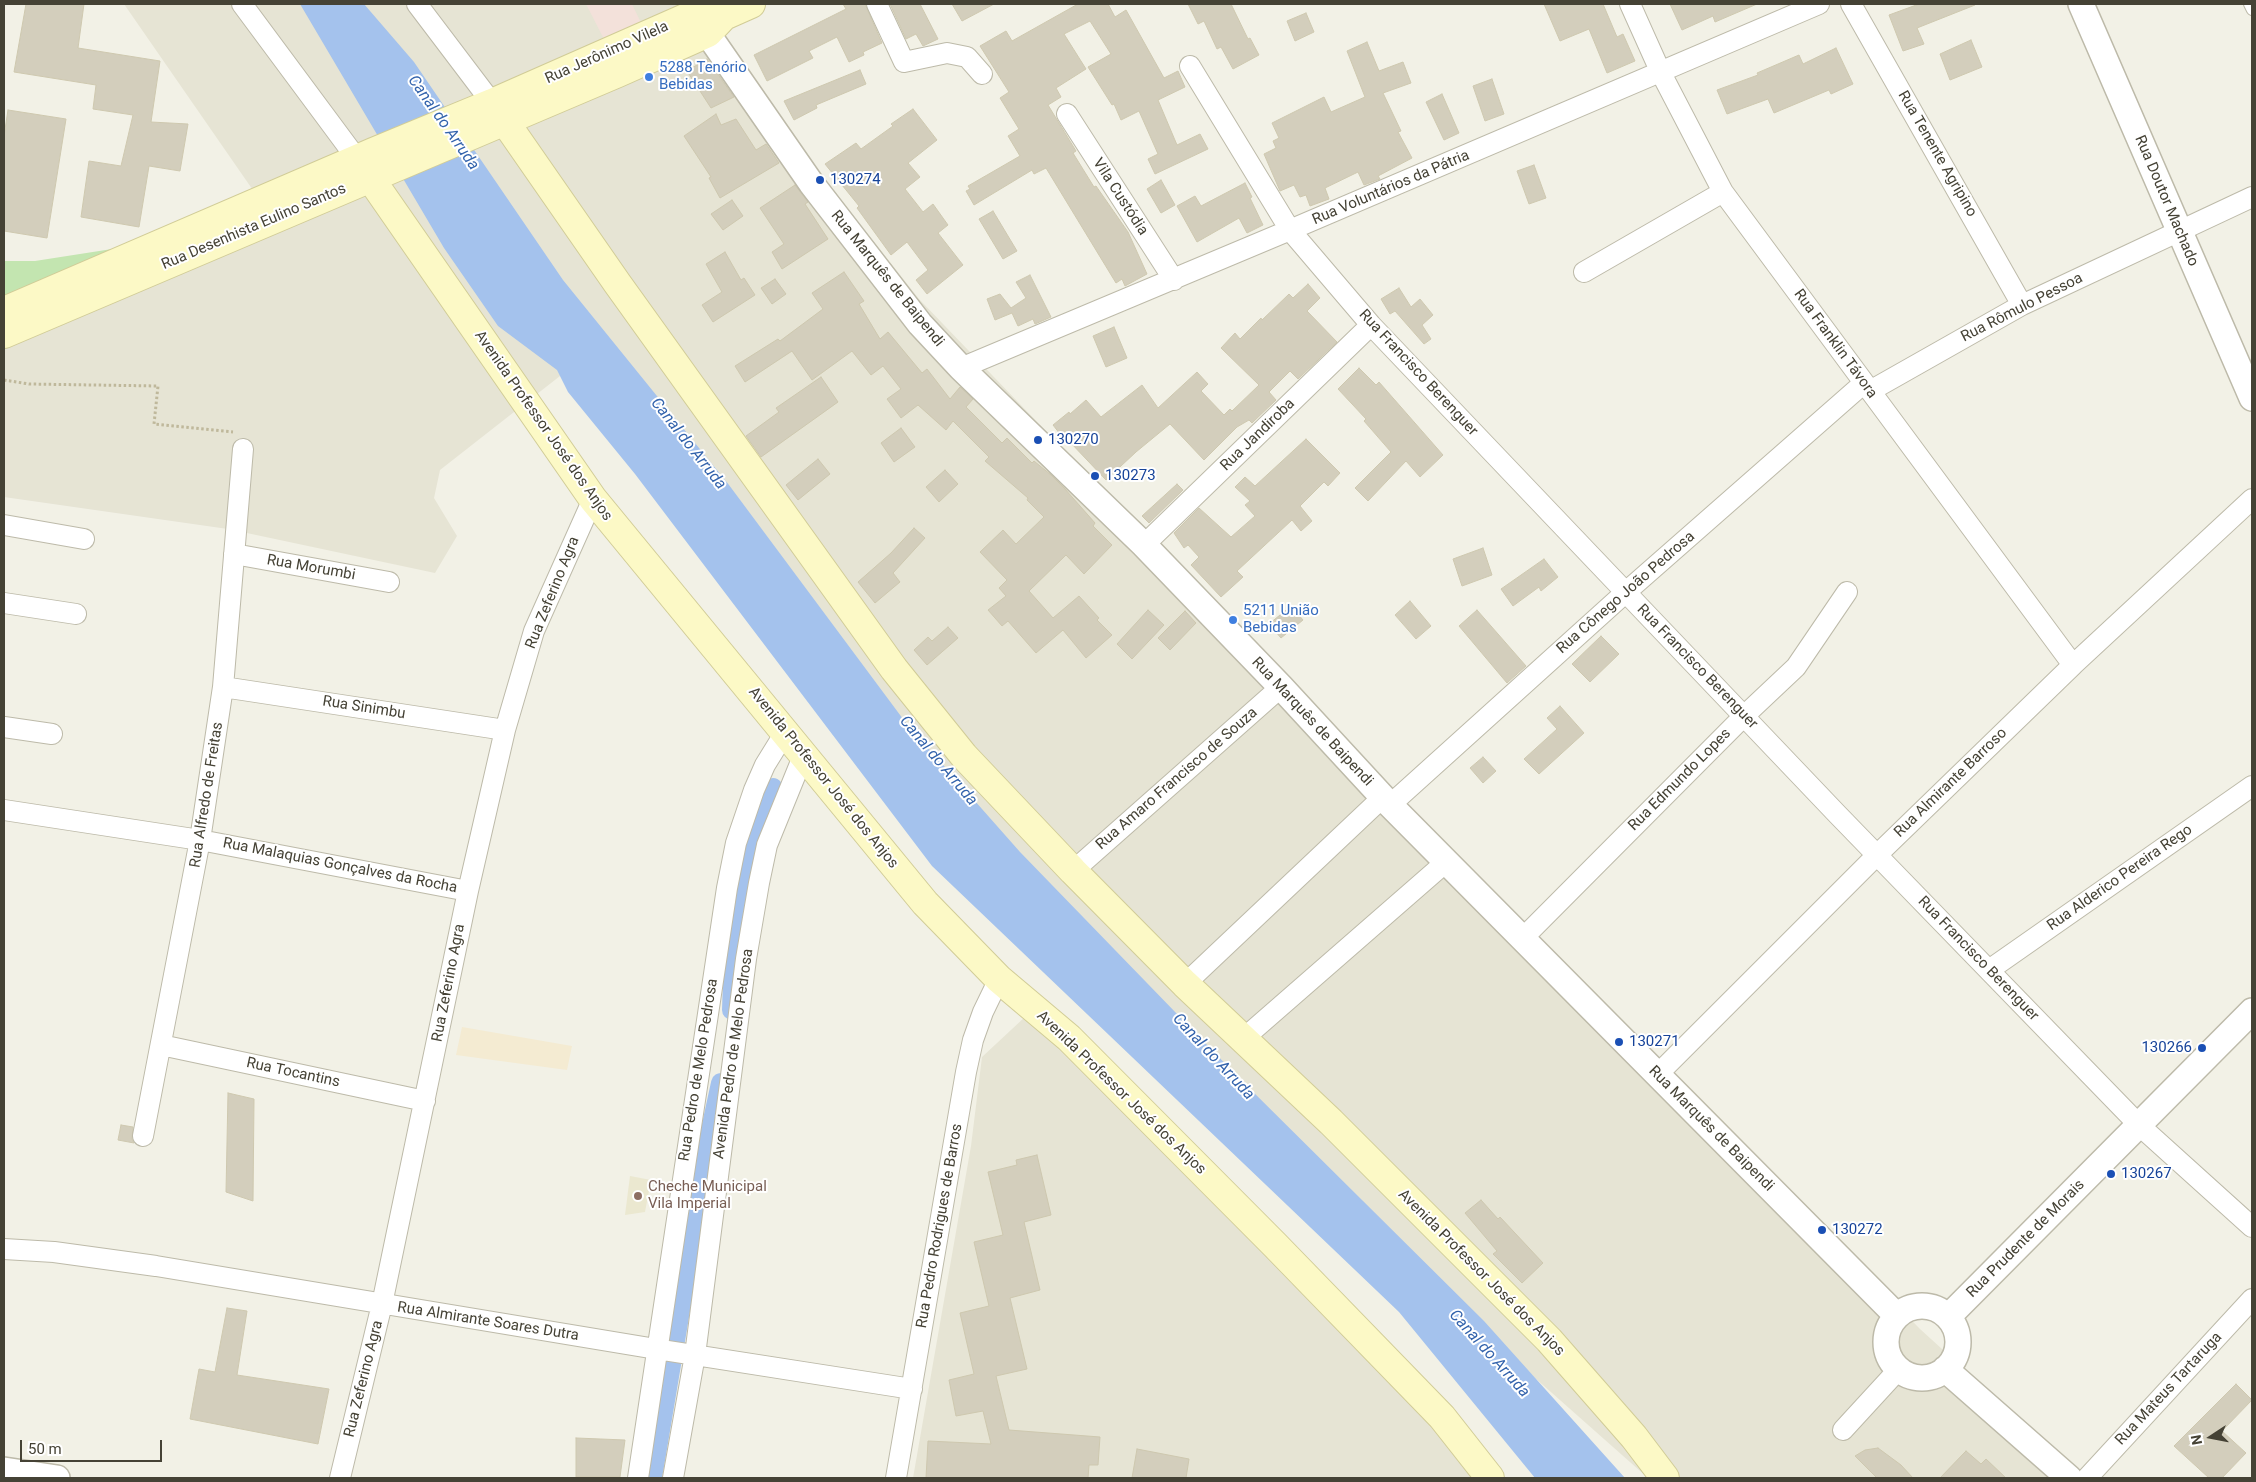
<!DOCTYPE html>
<meta charset="utf-8">
<style>
body{margin:0}
#map{position:relative;width:2256px;height:1482px;overflow:hidden;background:#f2f1e6;font-family:Roboto,sans-serif}
canvas{display:block}
.frame{position:absolute;inset:0;border:5px solid #454235;pointer-events:none}
.north{position:absolute;left:2186px;top:1412px;width:50px;height:50px;-webkit-text-stroke:4px #fff;paint-order:stroke;rotate:259deg;font-size:14px;font-weight:700;line-height:20px;text-align:center;color:#454235}
.north::after{content:'';display:block;margin:auto;width:18px;height:22px;background:#454235;clip-path:polygon(50% 0,100% 100%,50% 72%,0 100%)}
.scale{position:absolute;left:20px;top:1440px;width:142px;height:22px;box-sizing:border-box;border:2px solid #454235;border-top:0;padding-left:6px;font-size:15px;line-height:18px;white-space:nowrap;color:#454235;-webkit-text-stroke:4px #fff;paint-order:stroke}
</style>
<div id="map">
<canvas width="2256" height="1482"></canvas>
<div class="frame"></div>
<div class="north">N</div>
<div class="scale">50 m</div>
</div>
<script>
const c = document.querySelector('canvas').getContext('2d');
c.lineJoin = 'round';
function fillPath(path, color) {
  c.fillStyle = color;
  c.fill(path, 'evenodd');
}
function poly(rows) {
  const path = new Path2D();
  for (const r of rows) {
    if (r.length === 3) {
      path.moveTo(r[0] + r[2], r[1]);
      path.arc(r[0], r[1], r[2], 0, 2 * Math.PI);
      continue;
    }
    path.moveTo(r[0], r[1]);
    for (let i = 2; i < r.length; i += 2) path.lineTo(r[i], r[i + 1]);
  }
  return path;
}
function strokePath(path, color, width, dash) {
  c.strokeStyle = color;
  c.lineWidth = width;
  c.lineCap = dash ? 'butt' : 'round';
  c.setLineDash(dash || []);
  c.stroke(path);
}
function label(font, color, halo, rows, align = 'center') {
  c.font = font + ' Roboto,sans-serif';
  c.lineWidth = 4;
  c.setLineDash([]);
  c.textBaseline = 'middle';
  c.strokeStyle = halo;
  c.fillStyle = color;
  for (const [text, x, y, turn = 0] of rows) {
    c.save();
    c.translate(x, y);
    c.rotate((+turn || 0) * Math.PI / 180);
    c.textAlign = isNaN(turn) ? turn : align;
    if (halo) c.strokeText(text, 0, 0);
    c.fillText(text, 0, 0);
    c.restore();
  }
}
const residential = poly([
 [124,4,698,4,748,82,919,299,1139,528,1920,1329,1953,1359,2070,1478,1648,1478,1421,1277,1002,873,583,358,440,470,434,498,457,536,435,573,228,529,4,497,4,302,257,196],
 [1026,1016,1207,1190,1413,1400,1475,1478,913,1478,971,1146,982,1057]
]);
const commercial = poly([
 [462,1027,572,1046,567,1070,456,1055]
]);
const education = poly([
 [630,1176,651,1180,645,1212,625,1215]
]);
const medical = poly([
 [586,4,632,4,642,25,605,41]
]);
const green = poly([
 [112,249,116,257,4,304,4,261,35,261]
]);
const water = poly([
 [300,4,364,4,414,62,563,280,729,485,906,723,1020,852,1241,1080,1484,1321,1625,1478,1535,1478,1399,1312,932,866,635,474,568,392,557,370,498,326,444,248]
]);
const canal = poly([
 [732,1010,734,952,742,922,746,866,752,831,773,788],
 [652,1478,708,1143,721,1083]
]);
const building = poly([
 [26,4,84,4,78,48,160,61,151,122,188,124,180,171,149,166,139,227,81,217,89,161,121,166,133,115,93,109,96,85,14,72,26,4],
 [843,4,865,4,882,43,863,52,864,55,849,62,837,37,809,51,813,58,767,81,754,55,846,9,843,4],
 [890,4,920,4,938,39,923,46,916,34,906,39,890,4],
 [952,4,994,4,962,21,952,4],
 [1078,4,1108,4,1115,17,1126,10,1164,78,1178,71,1185,87,1158,100,1177,145,1200,134,1208,149,1155,174,1148,159,1158,154,1139,111,1121,120,1114,104,1112,105,1088,67,1111,54,1090,21,1064,34,1086,69,1056,88,1061,97,1048,105,1076,151,1073,153,1094,187,1096,186,1128,232,1147,274,1125,286,1122,279,1116,283,1046,168,1034,174,1032,170,974,205,966,191,970,189,968,186,1020,156,1008,136,1019,129,1000,98,1009,92,980,46,1006,31,1012,41,1078,4],
 [1188,4,1231,4,1248,39,1250,38,1259,55,1233,69,1221,47,1217,49,1204,21,1198,24,1188,4],
 [1544,4,1603,4,1617,37,1623,34,1635,61,1607,73,1589,29,1560,41,1544,4],
 [1670,4,1757,4,1715,22,1713,16,1682,30,1670,4],
 [1919,4,1974,4,1975,5,1917,28,1924,44,1903,51,1889,15,1919,4],
 [1306,13,1314,32,1295,41,1287,21,1306,13],
 [1971,40,1982,67,1950,80,1940,54,1971,40],
 [1367,42,1379,71,1403,62,1411,83,1383,93,1401,131,1398,132,1412,158,1378,176,1380,179,1364,185,1358,172,1325,188,1329,199,1310,206,1306,195,1300,197,1294,185,1280,191,1264,154,1276,148,1273,141,1279,138,1272,123,1324,97,1331,112,1365,97,1347,51,1367,42],
 [1836,48,1853,84,1831,94,1829,90,1774,113,1768,99,1727,114,1717,90,1758,75,1757,73,1799,55,1803,64,1836,48],
 [707,59,734,97,711,108,687,71,707,59],
 [860,70,866,84,816,105,817,108,794,120,784,101,860,70],
 [1492,79,1504,114,1485,121,1473,86,1492,79],
 [1442,94,1459,133,1444,140,1426,102,1442,94],
 [913,109,937,140,908,163,920,177,905,189,923,212,933,204,948,225,938,233,963,265,927,294,916,280,928,270,907,242,891,255,857,208,859,206,825,164,856,143,861,149,893,126,891,124,913,109],
 [8,110,66,119,47,238,4,231,4,136,8,110],
 [716,114,721,125,736,119,756,150,766,144,779,163,720,198,709,178,711,177,684,136,716,114],
 [1534,165,1546,198,1529,204,1517,171,1534,165],
 [1161,180,1175,205,1161,213,1147,189,1161,180],
 [1245,183,1252,197,1250,198,1263,225,1247,233,1239,218,1197,242,1177,206,1195,196,1201,206,1245,183],
 [795,185,808,202,805,204,828,239,782,269,772,252,784,244,760,208,795,185],
 [732,200,743,216,723,230,711,214,732,200],
 [993,211,1017,251,1003,259,979,219,993,211],
 [725,252,741,280,744,278,755,295,713,322,702,305,722,292,706,264,725,252],
 [844,272,864,301,859,304,880,339,888,332,922,373,927,369,950,399,960,387,973,399,966,407,1002,443,1007,438,1032,463,1034,461,1051,475,1065,489,1095,523,1093,526,1112,545,1084,574,1066,555,1029,591,1053,618,1079,596,1099,618,1097,620,1112,635,1086,658,1063,630,1036,653,1008,621,1002,626,988,610,1006,596,999,588,1007,580,980,552,1003,530,1016,544,1044,517,1027,500,1028,498,985,461,989,457,953,421,946,430,918,405,901,418,887,399,901,389,883,366,871,375,852,351,812,380,792,351,745,382,735,366,778,339,780,341,823,309,812,293,844,272],
 [1030,275,1051,317,1035,324,1033,319,1018,326,1012,313,995,320,987,299,1000,294,1011,308,1026,298,1016,282,1030,275],
 [775,279,786,294,772,304,761,288,775,279],
 [1308,284,1320,298,1307,311,1337,342,1298,379,1290,371,1269,392,1276,400,1252,423,1249,420,1237,427,1204,460,1170,424,1136,452,1106,480,1069,441,1067,443,1053,425,1069,412,1070,414,1086,400,1101,417,1142,385,1158,408,1197,372,1208,384,1201,391,1224,415,1230,409,1232,411,1259,385,1221,348,1235,333,1240,339,1261,318,1262,320,1289,294,1293,298,1308,284],
 [1399,288,1411,307,1420,299,1433,315,1422,325,1431,339,1424,344,1395,311,1390,314,1381,299,1399,288],
 [1114,327,1127,358,1106,367,1093,336,1114,327],
 [1359,368,1376,385,1379,382,1443,455,1420,477,1406,461,1368,501,1355,488,1391,452,1364,421,1366,419,1338,389,1359,368],
 [821,377,838,402,761,457,746,436,779,412,776,408,821,377],
 [901,428,915,447,894,462,881,443,901,428],
 [1306,439,1340,473,1328,486,1324,482,1300,506,1312,521,1301,531,1292,520,1237,571,1243,577,1221,597,1191,565,1199,557,1188,545,1184,548,1174,533,1199,508,1231,537,1255,516,1245,505,1250,501,1235,487,1245,477,1255,486,1306,439],
 [818,459,830,474,798,500,786,485,818,459],
 [945,470,958,484,939,502,926,487,945,470],
 [1177,484,1183,490,1149,523,1142,516,1177,484],
 [914,528,925,538,893,573,900,582,875,603,858,582,891,553,914,528],
 [1483,548,1492,575,1462,586,1453,559,1483,548],
 [1544,559,1558,577,1541,591,1539,587,1513,606,1501,589,1544,559],
 [1410,601,1431,626,1416,639,1395,615,1410,601],
 [1291,606,1303,620,1281,638,1269,624,1291,606],
 [1148,610,1164,625,1132,659,1117,644,1148,610],
 [1477,610,1526,666,1507,683,1459,626,1477,610],
 [1185,611,1196,623,1170,650,1158,638,1185,611],
 [948,627,958,638,927,665,914,650,928,637,932,641,948,627],
 [1601,636,1619,654,1590,682,1572,664,1601,636],
 [1560,706,1584,733,1539,774,1524,759,1557,729,1547,718,1560,706],
 [1483,757,1496,771,1483,783,1470,768,1483,757],
 [228,1093,254,1099,253,1201,226,1192,228,1093],
 [121,1125,133,1127,132,1139,134,1143,118,1140,121,1125],
 [1037,1155,1051,1215,1024,1222,1040,1290,1010,1298,1027,1369,996,1376,1009,1430,1100,1437,1098,1465,1089,1465,1088,1478,926,1478,928,1441,991,1444,983,1411,956,1416,949,1380,974,1374,960,1313,989,1306,974,1242,1003,1235,988,1172,1017,1165,1016,1160,1037,1155],
 [1481,1200,1498,1219,1500,1217,1543,1263,1522,1283,1493,1254,1497,1251,1465,1213,1481,1200],
 [227,1308,247,1311,237,1375,329,1389,318,1444,190,1419,199,1369,215,1372,227,1308],
 [2236,1384,2252,1400,2222,1431,2246,1453,2222,1478,2209,1478,2174,1446,2236,1384],
 [576,1438,625,1440,620,1477,576,1477,576,1438],
 [1878,1448,1901,1465,1913,1478,1877,1478,1855,1456,1865,1450,1878,1448],
 [1137,1449,1189,1459,1186,1478,1132,1478,1137,1449],
 [1966,1451,1981,1464,1986,1459,2006,1478,1940,1478,1966,1451]
]);
const path = poly([
 [4,380,29,384,158,386,154,424,233,432]
]);
const service = poly([
 [2249,4,2252,10]
]);
const minor = poly([
 [242,4,357,159],
 [417,4,492,103],
 [877,4,904,62,947,53,967,57,982,74],
 [1630,4,1661,73,1723,192,2073,665],
 [1851,4,2022,305],
 [1190,66,1290,230,1371,325,1838,815,2140,1126,2252,1227],
 [1067,114,1174,280],
 [1584,272,1723,192],
 [961,368,1290,230,1819,4],
 [1870,391,2022,305,2252,197],
 [4,525,84,539],
 [1144,545,1371,325],
 [234,554,389,582],
 [4,603,76,614],
 [223,687,505,730],
 [4,727,52,734],
 [1390,805,1626,592,1864,383],
 [4,810,200,840,468,891],
 [1073,871,1281,687],
 [1523,938,1744,716,1796,667,1847,592],
 [1989,970,2252,786],
 [1185,984,1383,797],
 [1243,1039,1446,862],
 [161,1045,425,1101],
 [1657,1075,1877,855,2073,665,2252,499],
 [143,1136,200,840,223,687,243,449],
 [4,1249,54,1252,156,1266,656,1349,912,1389],
 [1843,1430,1899,1369],
 [340,1478,382,1304,468,891,505,730,534,631,593,499],
 [638,1478,727,888,736,843,754,790,765,765,786,731],
 [673,1478,695,1355,746,959,759,883,767,845,804,754],
 [896,1478,966,1072,973,1040,983,1012,999,979],
 [2087,1478,2252,1299]
]);
const tertiary = poly([
 [2081,4,2252,398],
 [696,17,811,183,920,324,961,368,1144,545,1281,687,1390,805,1897,1316],
 [1922,1342,36],
 [1948,1317,2252,1011],
 [1945,1369,2069,1478],
 [4,1470,57,1478]
]);
const secondary = poly([
 [492,103,617,283,894,669,964,756,1073,871,1185,984,1331,1122,1549,1340,1634,1437,1665,1478],
 [357,159,593,499,925,903,999,979,1069,1038,1275,1245,1442,1417,1490,1478],
 [4,311,373,152,492,103,694,14,724,16],
 [4,334,618,73,708,33,724,16,751,4]
]);
const markers = [
 [649,77,5,"#3f7fe0"],
 [820,180,5,"#1a4fb4"],
 [1038,440,5,"#1a4fb4"],
 [1095,476,5,"#1a4fb4"],
 [1233,620,5,"#3f7fe0"],
 [1619,1042,5,"#1a4fb4"],
 [2202,1048,5,"#1a4fb4"],
 [2111,1174,5,"#1a4fb4"],
 [638,1196,5,"#8d6e63"],
 [1822,1230,5,"#1a4fb4"]
];
const streetNames = [
 ["Rua Jerônimo Vilela",607,53,-24],
 ["Rua Tenente Agripino",1937,154,60],
 ["Rua Voluntários da Pátria",1391,188,-23],
 ["Vila Custódia",1120,197,57],
 ["Rua Doutor Machado",2166,201,67],
 ["Rua Desenhista Eulino Santos",254,227,-23],
 ["Rua Marquês de Baipendi",887,279,51],
 ["Rua Rômulo Pessoa",2022,308,-27],
 ["Rua Franklin Távora",1835,344,54],
 ["Rua Francisco Berenguer",1418,373,47],
 ["Avenida Professor José dos Anjos",543,426,55],
 ["Rua Jandiroba",1258,435,-44],
 ["Rua Morumbi",311,568,10],
 ["Rua Zeferino Agra",553,593,-68],
 ["Rua Cônego João Pedrosa",1626,593,-41],
 ["Rua Francisco Berenguer",1697,667,46],
 ["Rua Sinimbu",364,708,9],
 ["Rua Marquês de Baipendi",1312,722,47],
 ["Avenida Professor José dos Anjos",823,778,51],
 ["Rua Amaro Francisco de Souza",1177,779,-41],
 ["Rua Edmundo Lopes",1680,780,-45],
 ["Rua Almirante Barroso",1951,783,-44],
 ["Rua Alfredo de Freitas",207,795,-81],
 ["Rua Malaquias Gonçalves da Rocha",340,866,11],
 ["Rua Alderico Pereira Rego",2120,878,-35],
 ["Rua Francisco Berenguer",1978,959,46],
 ["Rua Zeferino Agra",449,983,-79],
 ["Avenida Pedro de Melo Pedrosa",734,1054,-82],
 ["Rua Pedro de Melo Pedrosa",699,1070,-81],
 ["Rua Tocantins",293,1073,12],
 ["Avenida Professor José dos Anjos",1121,1093,44],
 ["Rua Marquês de Baipendi",1711,1129,45],
 ["Rua Pedro Rodrigues de Barros",940,1226,-80],
 ["Rua Prudente de Morais",2026,1239,-45],
 ["Avenida Professor José dos Anjos",1481,1273,45],
 ["Rua Almirante Soares Dutra",488,1322,9],
 ["Rua Zeferino Agra",364,1379,-76],
 ["Rua Mateus Tartaruga",2169,1389,-47]
];
const shopNames = [
 ["5288 Tenório",659,68],
 ["Bebidas",659,85],
 ["5211 União",1243,611],
 ["Bebidas",1243,628]
];
const transitNames = [
 ["130274",830,180],
 ["130270",1048,440],
 ["130273",1105,476],
 ["130271",1629,1042],
 ["130266",2192,1048,"right"],
 ["130267",2121,1174],
 ["130272",1832,1230]
];
const educationNames = [
 ["Cheche Municipal",648,1187],
 ["Vila Imperial",648,1204]
];
const waterNames = [
 ["Canal do Arruda",443,123,55],
 ["Canal do Arruda",688,444,52],
 ["Canal do Arruda",938,761,50],
 ["Canal do Arruda",1213,1057,47],
 ["Canal do Arruda",1489,1354,48]
];
fillPath(residential, '#e6e4d4');
fillPath(commercial, '#f4ebd2');
fillPath(education, '#ebe8d0');
fillPath(medical, '#f3e1da');
fillPath(green, '#c3e5b0');
fillPath(water, '#a4c2ed');
strokePath(canal, '#a4c2ed', 20);
fillPath(building, '#d3cebc');
strokePath(building, '#cec8af', 1);
strokePath(service, '#bdbaa9', 12);
strokePath(minor, '#bdbaa9', 22);
strokePath(tertiary, '#bdbaa9', 28);
strokePath(secondary, '#d1cc97', 30);
strokePath(path, '#bfb89b', 3, [2.5, 2.5]);
strokePath(service, '#fff', 10);
strokePath(minor, '#fff', 20);
strokePath(tertiary, '#fff', 25);
strokePath(secondary, '#fcf9c6', 28);
for (const [x, y, r, color] of markers) {
  const dot = new Path2D();
  dot.arc(x, y, r, 0, 2 * Math.PI);
  c.fillStyle = color;
  c.fill(dot);
  strokePath(dot, '#fff', 2);
}
label('15px', '#454235', '#fff', streetNames);
label('15px', '#366cbe', '#fff', shopNames, 'left');
label('15px', '#164399', '#fff', transitNames, 'left');
label('15px', '#785e54', '#fff', educationNames, 'left');
label('italic 16px', '#3363ac', '#fff', waterNames);
</script>
